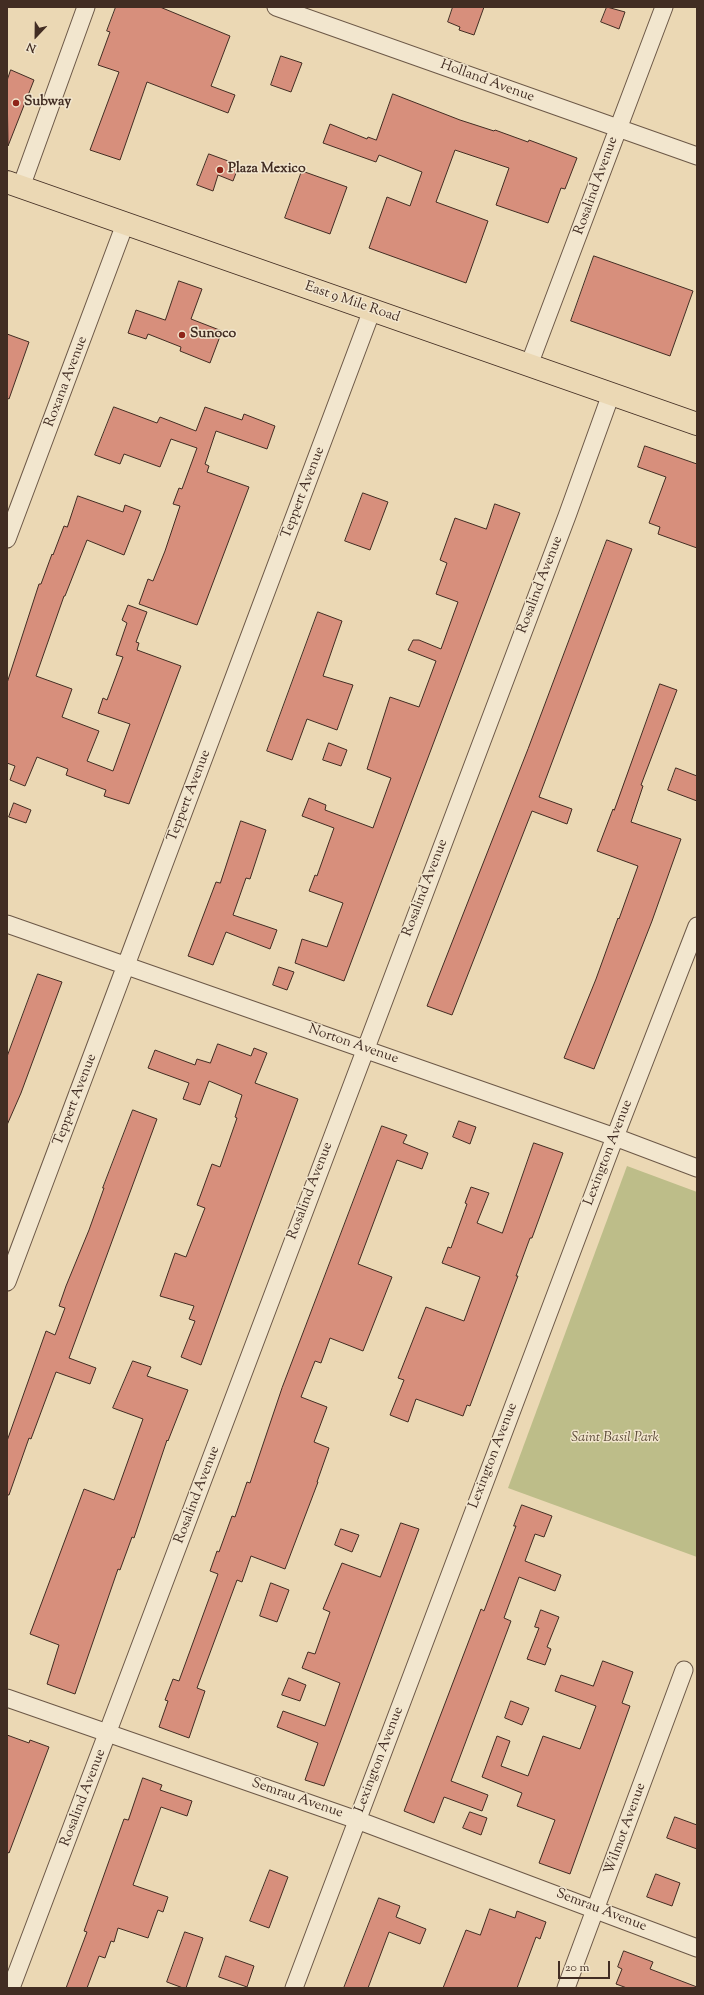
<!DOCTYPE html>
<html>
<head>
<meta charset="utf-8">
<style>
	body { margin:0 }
	#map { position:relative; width:704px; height:1995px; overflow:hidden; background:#ebd8b4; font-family:"Sorts Mill Goudy",serif }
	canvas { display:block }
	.frame { position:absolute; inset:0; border:8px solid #422d23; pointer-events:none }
	.north { position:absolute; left:16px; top:16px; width:40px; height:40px; -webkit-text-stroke:3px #f2e6ce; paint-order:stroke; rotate:202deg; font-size:11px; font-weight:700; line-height:16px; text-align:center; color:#422d23 }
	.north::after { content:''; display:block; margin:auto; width:14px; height:18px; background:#422d23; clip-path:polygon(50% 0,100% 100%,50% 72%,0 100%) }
	.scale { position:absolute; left:558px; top:1961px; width:52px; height:18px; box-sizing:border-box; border:2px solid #422d23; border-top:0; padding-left:5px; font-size:12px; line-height:14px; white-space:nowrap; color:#422d23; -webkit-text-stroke:3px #f2e6ce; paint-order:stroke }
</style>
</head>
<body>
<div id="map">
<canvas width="704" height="1995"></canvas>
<div class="frame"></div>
<div class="north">N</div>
<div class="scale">20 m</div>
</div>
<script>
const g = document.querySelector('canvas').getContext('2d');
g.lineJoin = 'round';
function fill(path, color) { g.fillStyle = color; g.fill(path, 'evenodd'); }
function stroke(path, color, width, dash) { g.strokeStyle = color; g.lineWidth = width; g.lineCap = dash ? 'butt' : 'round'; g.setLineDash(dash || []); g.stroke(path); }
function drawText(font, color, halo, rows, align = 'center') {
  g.font = font + ' "Sorts Mill Goudy",serif'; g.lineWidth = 3; g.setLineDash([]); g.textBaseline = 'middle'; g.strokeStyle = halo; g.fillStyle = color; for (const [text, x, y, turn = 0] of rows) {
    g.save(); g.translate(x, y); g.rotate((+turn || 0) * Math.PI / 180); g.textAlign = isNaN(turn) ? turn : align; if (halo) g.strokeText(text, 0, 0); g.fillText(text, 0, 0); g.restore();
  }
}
fill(new Path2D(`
	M 627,1166 L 697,1192 L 697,1557 L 508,1488 Z`), '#bdbd89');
const building = new Path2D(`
	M 116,7 L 160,7 L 230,36 L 211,86 L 235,95 L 228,113 L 147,82 L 120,160 L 90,150 L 119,72 L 98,65 L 110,32 L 107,31 Z
	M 453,7 L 484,7 L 474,35 L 459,30 L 460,27 L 448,22 Z
	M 607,7 L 625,12 L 619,29 L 601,22 Z
	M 281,56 L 302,63 L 291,92 L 271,85 Z
	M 11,70 L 34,80 L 8,146 L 7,81 Z
	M 393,94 L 460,120 L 494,131 L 495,130 L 528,142 L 529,140 L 577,158 L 565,189 L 561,188 L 548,223 L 496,205 L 509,168 L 455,150 L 436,202 L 488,221 L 466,283 L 369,248 L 387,197 L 410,206 L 422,172 L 379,155 L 376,162 L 323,143 L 330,124 L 367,139 L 368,137 L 376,140 Z
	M 209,154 L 239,165 L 233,181 L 218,175 L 213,191 L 197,185 Z
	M 302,171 L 347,187 L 330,234 L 285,218 Z
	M 594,256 L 693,291 L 670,356 L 571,321 Z
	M 179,281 L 202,289 L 191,319 L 222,331 L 210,363 L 180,351 L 181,347 L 148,334 L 146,339 L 128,333 L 136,310 L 165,320 Z
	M 7,334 L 29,342 L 9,399 L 7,398 Z
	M 114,407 L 157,423 L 160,417 L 196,431 L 205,407 L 242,420 L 244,414 L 275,426 L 267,449 L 216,431 L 205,464 L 209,466 L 207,472 L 249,487 L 197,625 L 139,604 L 148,579 L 153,581 L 165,551 L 180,506 L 173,504 L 179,488 L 182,489 L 197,448 L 171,439 L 160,467 L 124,454 L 120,464 L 95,455 Z
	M 645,446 L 697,464 L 697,548 L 658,534 L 660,527 L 649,523 L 666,477 L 638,467 Z
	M 363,493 L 388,502 L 370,550 L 345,541 Z
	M 78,496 L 123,512 L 125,505 L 141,511 L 124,555 L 87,540 L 65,596 L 64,596 L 36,676 L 72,689 L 62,717 L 99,731 L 87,761 L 113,771 L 130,724 L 98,713 L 103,698 L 107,700 L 123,657 L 116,655 L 127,623 L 122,620 L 128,605 L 147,612 L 136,642 L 139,643 L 137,650 L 181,666 L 129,804 L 104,796 L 106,790 L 66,775 L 68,769 L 37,757 L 25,786 L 10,780 L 15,766 L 7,763 L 7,683 L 39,584 L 41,584 L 52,554 L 53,555 L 64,526 L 67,527 Z
	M 495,504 L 520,513 L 344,981 L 295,963 L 302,939 L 327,947 L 343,903 L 309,891 L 315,875 L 317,876 L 334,828 L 302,816 L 309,798 L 326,805 L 325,810 L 373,828 L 391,778 L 367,769 L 390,697 L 419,707 L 436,661 L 408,650 L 413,640 L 419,640 L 441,649 L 458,602 L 436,594 L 447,563 L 440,560 L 455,518 L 486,529 Z
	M 607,540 L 632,549 L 539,797 L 572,809 L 567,824 L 532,811 L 452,1015 L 427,1006 L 528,749 Z
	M 318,612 L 342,621 L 323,676 L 353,685 L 337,730 L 307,719 L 292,760 L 267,751 Z
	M 660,684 L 677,690 L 641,785 L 643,786 L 631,822 L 681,839 L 652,921 L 594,1069 L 564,1058 L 596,979 L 618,918 L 619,919 L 638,866 L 597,851 L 613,809 L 614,810 Z
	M 329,743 L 347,750 L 341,766 L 323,760 Z
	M 676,768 L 697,776 L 697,801 L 668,790 Z
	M 14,803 L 31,810 L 26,823 L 9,817 Z
	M 241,821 L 266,830 L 250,879 L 246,878 L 233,915 L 277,930 L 270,949 L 226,932 L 213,965 L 188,956 L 216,882 L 220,883 Z
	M 279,967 L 294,972 L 287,990 L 273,985 Z
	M 38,974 L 62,982 L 21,1093 L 7,1125 L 7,1057 Z
	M 218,1044 L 251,1056 L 254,1048 L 267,1053 L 255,1083 L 298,1099 L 201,1365 L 181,1357 L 195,1321 L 189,1319 L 194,1306 L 160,1296 L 175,1253 L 186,1257 L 205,1208 L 197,1205 L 212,1164 L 220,1167 L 237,1118 L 235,1117 L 242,1095 L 209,1081 L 200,1105 L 183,1099 L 189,1083 L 148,1068 L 155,1050 L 195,1065 L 197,1059 L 210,1063 Z
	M 133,1110 L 157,1119 L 69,1358 L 96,1368 L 90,1384 L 56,1372 L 31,1439 L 29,1438 L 9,1495 L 7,1495 L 7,1441 L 46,1331 L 55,1335 L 65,1308 L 59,1306 L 66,1286 L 89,1230 L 104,1188 L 103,1188 Z
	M 459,1121 L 476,1127 L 470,1144 L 453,1137 Z
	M 382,1126 L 407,1135 L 403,1143 L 428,1153 L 422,1169 L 397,1160 L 358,1264 L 392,1277 L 363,1351 L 330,1338 L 321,1363 L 315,1361 L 301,1397 L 327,1407 L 314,1442 L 329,1448 L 317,1482 L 318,1482 L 285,1569 L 251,1556 L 242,1582 L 237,1580 L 197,1688 L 205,1691 L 189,1738 L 159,1727 L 168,1701 L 165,1700 L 173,1679 L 179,1681 L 218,1574 L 210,1571 L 217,1551 L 219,1552 L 232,1516 L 235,1517 L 247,1482 L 250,1483 L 282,1388 Z
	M 534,1143 L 563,1153 L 532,1238 L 530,1238 L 516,1276 L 518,1276 L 470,1406 L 467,1405 L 463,1416 L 416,1399 L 408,1422 L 390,1415 L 404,1380 L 398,1378 L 426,1307 L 464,1321 L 480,1277 L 442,1263 L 448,1247 L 451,1248 L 467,1204 L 465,1203 L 471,1187 L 489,1193 L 477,1223 L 502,1233 Z
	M 133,1361 L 151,1367 L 147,1376 L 188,1390 L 168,1441 L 167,1440 L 134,1538 L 132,1537 L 120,1570 L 118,1569 L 75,1694 L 47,1684 L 59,1645 L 30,1634 L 84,1489 L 114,1500 L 143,1419 L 113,1408 Z
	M 522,1505 L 552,1516 L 544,1537 L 535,1534 L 525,1561 L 561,1575 L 555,1591 L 519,1577 L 504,1618 L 511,1621 L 451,1781 L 488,1795 L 482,1811 L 444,1797 L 434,1823 L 404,1811 L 481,1609 L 484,1611 L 516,1526 L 514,1526 Z
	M 401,1523 L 419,1529 L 324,1786 L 305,1780 L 318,1743 L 277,1727 L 283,1711 L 325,1726 L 340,1683 L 302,1668 L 308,1652 L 315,1654 L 330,1612 L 323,1609 L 342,1563 L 380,1577 Z
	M 341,1529 L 359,1535 L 352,1552 L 335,1545 Z
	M 271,1583 L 289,1590 L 277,1622 L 260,1616 Z
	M 541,1610 L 559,1617 L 547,1647 L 551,1649 L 545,1665 L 527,1659 L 539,1628 L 535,1627 Z
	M 603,1661 L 633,1672 L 622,1703 L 630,1706 L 570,1874 L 539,1863 L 555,1820 L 517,1806 L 522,1793 L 482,1777 L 497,1736 L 510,1741 L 501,1766 L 528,1776 L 543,1736 L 580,1749 L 596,1706 L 555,1691 L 561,1675 L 593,1686 Z
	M 289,1678 L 306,1685 L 300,1701 L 282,1695 Z
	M 511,1701 L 529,1708 L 522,1725 L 505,1718 Z
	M 7,1735 L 29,1743 L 30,1740 L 49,1747 L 9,1853 L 7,1852 Z
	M 143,1778 L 162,1785 L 160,1790 L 192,1801 L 187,1816 L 161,1807 L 133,1885 L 168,1897 L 163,1912 L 158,1910 L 148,1938 L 118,1928 L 114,1942 L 111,1941 L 105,1958 L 99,1956 L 87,1988 L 66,1988 L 87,1932 L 84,1931 L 124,1819 L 128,1820 Z
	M 470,1812 L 487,1818 L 481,1835 L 463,1828 Z
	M 675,1817 L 697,1825 L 697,1849 L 667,1838 Z
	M 270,1870 L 288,1877 L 269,1928 L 250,1921 Z
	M 656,1874 L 680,1883 L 672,1906 L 647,1897 Z
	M 379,1898 L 400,1906 L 396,1917 L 426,1929 L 420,1944 L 389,1932 L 368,1988 L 344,1988 Z
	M 490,1909 L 515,1918 L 517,1911 L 546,1922 L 540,1939 L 536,1937 L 517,1988 L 443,1988 L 466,1930 L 480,1935 Z
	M 185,1932 L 203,1938 L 186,1988 L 183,1988 L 167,1982 Z
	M 624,1951 L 653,1962 L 650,1969 L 697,1987 L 697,1988 L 627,1988 L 616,1984 L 622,1969 L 618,1967 Z
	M 226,1956 L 254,1966 L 247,1987 L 219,1977 Z`);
fill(building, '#d78f7c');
stroke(building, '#422d23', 1);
const minor = new Path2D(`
	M 276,7 L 697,156
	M 21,187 L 86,7
	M 529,365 L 664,7
	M 7,539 L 125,224
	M 7,924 L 615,1137 L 697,1168
	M 7,1282 L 372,310
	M 7,1698 L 357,1820 L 697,1948
	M 11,1988 L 567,516 L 611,394
	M 294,1988 L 615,1137 L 697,926
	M 566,1988 L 684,1670`);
const major = new Path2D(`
	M 7,182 L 697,424`);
stroke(minor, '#6c5847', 19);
stroke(major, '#422d23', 24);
stroke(minor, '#f2e6ce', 17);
stroke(major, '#ebd8b4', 22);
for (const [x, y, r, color] of [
	[16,103,4,"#8f2418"],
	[220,170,4,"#8f2418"],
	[182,335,4,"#8f2418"]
]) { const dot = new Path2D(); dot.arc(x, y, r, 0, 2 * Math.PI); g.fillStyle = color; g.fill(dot); stroke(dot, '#f2e6ce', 1.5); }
drawText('14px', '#422d23', '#f2e6ce', [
	["Holland Avenue",487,82,20],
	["Rosalind Avenue",597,186,-70],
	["East 9 Mile Road",352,303,19],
	["Roxana Avenue",67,382,-69],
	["Teppert Avenue",304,493,-69],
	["Rosalind Avenue",541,585,-69],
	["Teppert Avenue",190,796,-69],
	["Rosalind Avenue",426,888,-69],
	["Norton Avenue",353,1045,19],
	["Teppert Avenue",76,1100,-69],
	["Lexington Avenue",609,1153,-69],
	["Rosalind Avenue",311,1191,-69],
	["Lexington Avenue",494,1456,-69],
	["Rosalind Avenue",198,1495,-69],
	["Lexington Avenue",380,1760,-69],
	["Rosalind Avenue",84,1798,-69],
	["Semrau Avenue",297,1799,19],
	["Wilmot Avenue",626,1829,-70],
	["Semrau Avenue",601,1911,21]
]);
drawText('bold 14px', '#422d23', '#f2e6ce', [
	["Subway",24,103],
	["Plaza Mexico",228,170],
	["Sunoco",190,335]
], 'left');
drawText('italic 14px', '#5b4a37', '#f2e6ce', [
	["Saint Basil Park",615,1439]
]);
</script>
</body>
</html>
